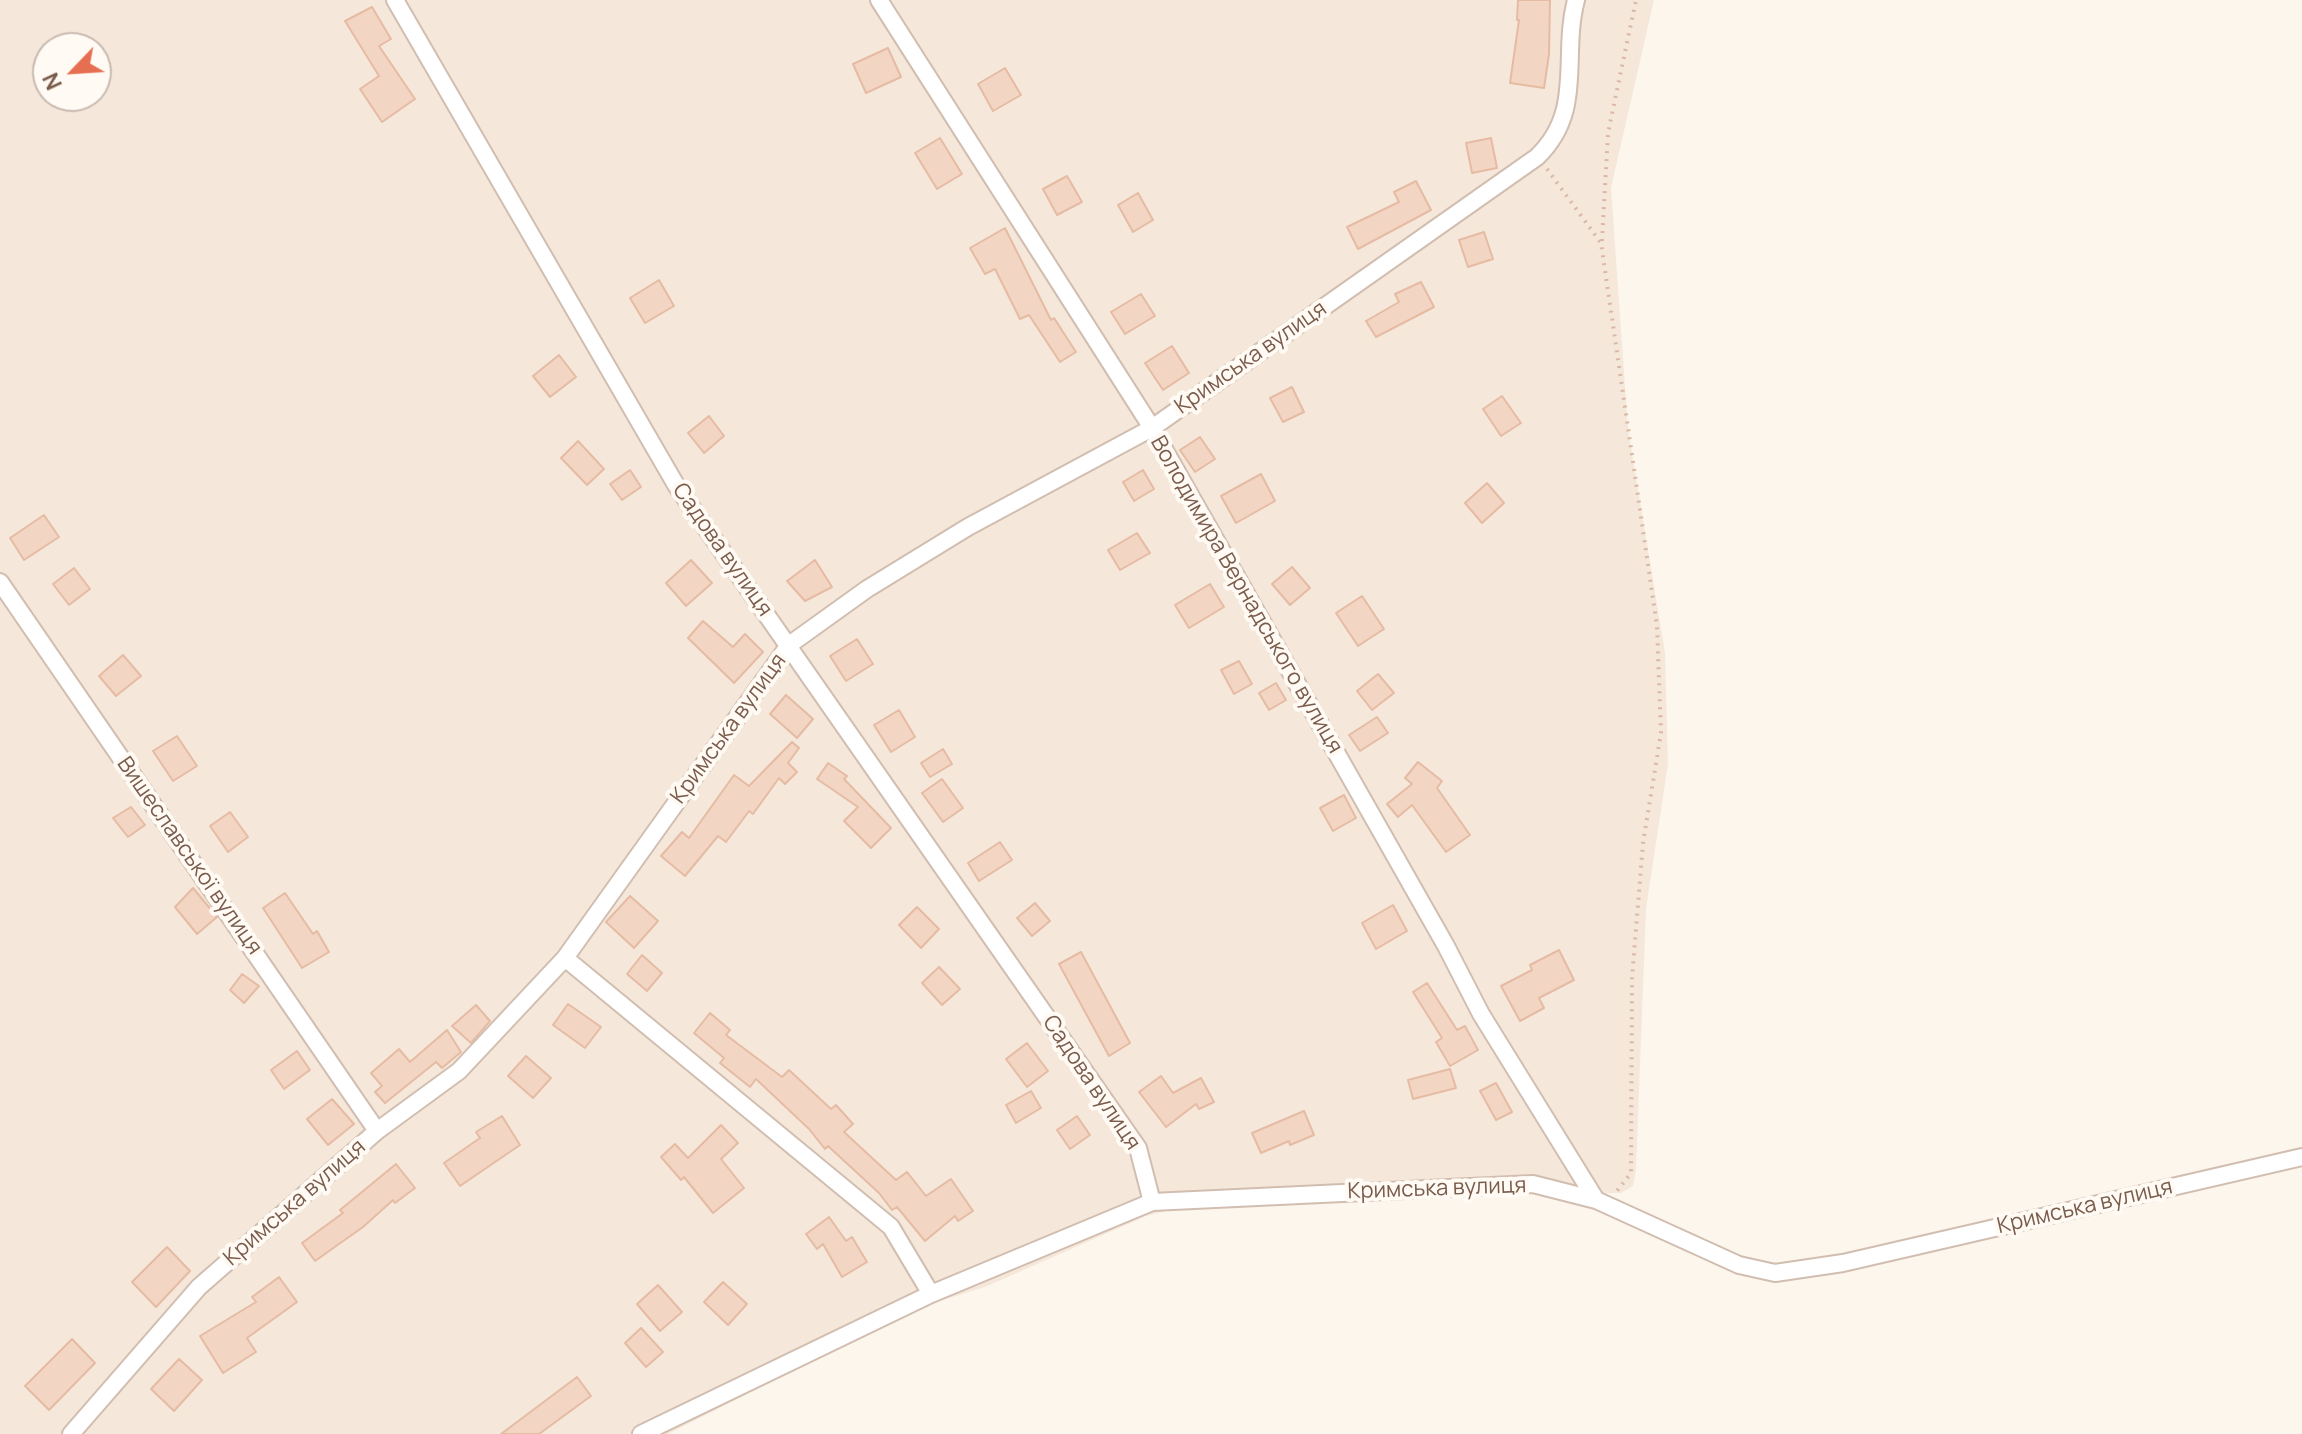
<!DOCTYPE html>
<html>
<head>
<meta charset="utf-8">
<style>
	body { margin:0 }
	#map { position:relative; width:2302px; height:1434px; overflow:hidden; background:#fdf6ec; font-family:Manrope,sans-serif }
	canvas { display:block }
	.north { position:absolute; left:32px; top:32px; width:80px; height:80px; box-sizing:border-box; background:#fffaf3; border:2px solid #cabbb1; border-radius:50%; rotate:245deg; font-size:22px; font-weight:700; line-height:32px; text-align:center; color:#7a5c4d }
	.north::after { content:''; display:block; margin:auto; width:28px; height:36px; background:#e76f51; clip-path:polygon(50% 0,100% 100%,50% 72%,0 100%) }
</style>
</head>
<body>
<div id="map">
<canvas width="2302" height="1434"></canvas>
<div class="north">N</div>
</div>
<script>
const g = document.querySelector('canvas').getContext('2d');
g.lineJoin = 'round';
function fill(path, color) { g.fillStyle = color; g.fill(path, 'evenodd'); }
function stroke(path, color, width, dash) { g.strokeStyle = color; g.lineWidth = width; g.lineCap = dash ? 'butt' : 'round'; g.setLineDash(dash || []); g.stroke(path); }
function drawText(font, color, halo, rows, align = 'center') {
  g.font = font + ' Manrope,sans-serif'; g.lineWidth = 8; g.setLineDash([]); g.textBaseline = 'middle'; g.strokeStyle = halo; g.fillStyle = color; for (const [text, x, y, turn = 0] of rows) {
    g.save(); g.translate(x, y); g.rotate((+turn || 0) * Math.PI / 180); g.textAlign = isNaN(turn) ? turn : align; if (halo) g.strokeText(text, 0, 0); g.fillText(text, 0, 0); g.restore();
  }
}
fill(new Path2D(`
	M 0,0 L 1654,0 L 1611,188 L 1628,429 L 1665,653 L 1668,764 L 1646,909 L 1636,1169 L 1633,1186 L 1621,1193 L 1409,1194 L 1202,1202 L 1146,1216 L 985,1287 L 917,1308 L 668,1434 L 0,1434 ZM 48,48 L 96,48 L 96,96 L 48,96 Z`), '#f5e8da');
const building = new Path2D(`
	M 1518,0 L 1550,0 L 1549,54 L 1544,88 L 1510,83 L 1519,20 L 1517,20 Z
	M 372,7 L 391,39 L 379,46 L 415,99 L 382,122 L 360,89 L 379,76 L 345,21 Z
	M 888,48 L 901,77 L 866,93 L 853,64 Z
	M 1005,68 L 1021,95 L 993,111 L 978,84 Z
	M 940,138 L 962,174 L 937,189 L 915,153 Z
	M 1491,138 L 1497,168 L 1472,173 L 1466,143 Z
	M 1067,176 L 1082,202 L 1057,215 L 1043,189 Z
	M 1416,181 L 1431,210 L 1358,249 L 1347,227 L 1399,202 L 1394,192 Z
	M 1138,193 L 1153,220 L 1133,232 L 1118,205 Z
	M 1005,228 L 1051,320 L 1054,318 L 1076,352 L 1060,362 L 1029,315 L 1020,319 L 995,269 L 985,274 L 970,248 Z
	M 1484,232 L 1493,259 L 1468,267 L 1459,240 Z
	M 659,280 L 674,306 L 645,323 L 630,298 Z
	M 1421,282 L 1434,307 L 1376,337 L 1366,321 L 1399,302 L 1395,294 Z
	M 1141,294 L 1155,316 L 1125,334 L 1111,312 Z
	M 1172,346 L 1189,373 L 1163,390 L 1145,363 Z
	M 559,355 L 576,377 L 550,397 L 533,376 Z
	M 1292,387 L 1304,412 L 1283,422 L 1270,398 Z
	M 1502,396 L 1521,423 L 1501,436 L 1483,409 Z
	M 709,416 L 724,436 L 704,453 L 688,433 Z
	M 1200,437 L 1215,459 L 1195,472 L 1180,450 Z
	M 578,441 L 604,469 L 587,485 L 561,458 Z
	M 630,470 L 641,487 L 622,500 L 610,484 Z
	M 1143,470 L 1154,489 L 1134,501 L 1123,482 Z
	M 1261,474 L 1275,501 L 1236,523 L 1221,496 Z
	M 1487,483 L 1504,503 L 1482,523 L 1465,503 Z
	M 44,515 L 59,537 L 24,560 L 10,538 Z
	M 1137,533 L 1150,553 L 1120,570 L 1108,550 Z
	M 691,560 L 712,583 L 686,606 L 666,583 Z
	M 815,560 L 832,587 L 805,601 L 787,581 Z
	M 1292,567 L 1310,588 L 1290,605 L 1272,584 Z
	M 74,568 L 90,589 L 69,605 L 53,584 Z
	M 1210,584 L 1224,607 L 1189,628 L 1175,605 Z
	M 1362,596 L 1384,629 L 1358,646 L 1336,613 Z
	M 703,621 L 733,647 L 745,634 L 763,652 L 734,683 L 688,638 Z
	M 857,639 L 873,664 L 846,681 L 830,656 Z
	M 123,655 L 141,676 L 116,696 L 99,676 Z
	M 1239,661 L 1252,684 L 1234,694 L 1221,670 Z
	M 1378,674 L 1394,693 L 1372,710 L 1357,691 Z
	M 1276,683 L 1286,700 L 1269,710 L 1259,693 Z
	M 786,695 L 813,719 L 797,738 L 770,714 Z
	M 899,710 L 915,737 L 891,752 L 874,725 Z
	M 1377,717 L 1388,733 L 1360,751 L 1349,735 Z
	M 177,736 L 197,766 L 173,781 L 153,751 Z
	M 792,742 L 799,748 L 788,763 L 797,772 L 785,784 L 779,778 L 753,814 L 749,811 L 726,842 L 718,836 L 685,876 L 661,856 L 682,832 L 689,838 L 734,775 L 749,786 Z
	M 943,749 L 952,764 L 930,777 L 921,763 Z
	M 1418,762 L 1442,781 L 1437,788 L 1470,835 L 1446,852 L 1412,805 L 1398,817 L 1387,804 L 1412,784 L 1405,778 Z
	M 828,763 L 847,776 L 844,779 L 891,828 L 871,848 L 844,821 L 858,807 L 817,779 Z
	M 942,779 L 963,808 L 943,822 L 922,793 Z
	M 1344,795 L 1356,818 L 1333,831 L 1320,808 Z
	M 131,807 L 145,825 L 128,837 L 113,818 Z
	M 230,812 L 248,837 L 228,852 L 210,826 Z
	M 1000,842 L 1012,860 L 979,881 L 968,863 Z
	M 193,888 L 217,917 L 197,934 L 175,907 Z
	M 285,893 L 313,934 L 317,931 L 329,952 L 302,968 L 263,908 Z
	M 630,896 L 658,921 L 634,948 L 606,922 Z
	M 1035,903 L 1050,921 L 1032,936 L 1017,918 Z
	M 1393,905 L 1407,931 L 1376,949 L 1362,923 Z
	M 917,907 L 939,929 L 921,948 L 899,925 Z
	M 1559,950 L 1574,980 L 1539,998 L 1544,1008 L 1520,1021 L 1501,986 L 1532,970 L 1530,965 Z
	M 1081,952 L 1130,1043 L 1109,1056 L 1059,964 Z
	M 642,955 L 662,973 L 647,991 L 627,974 Z
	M 939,967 L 960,989 L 942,1005 L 922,983 Z
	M 242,974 L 259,986 L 244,1003 L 230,990 Z
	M 1427,983 L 1457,1030 L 1465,1026 L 1478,1050 L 1450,1066 L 1436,1042 L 1442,1038 L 1413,992 Z
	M 568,1004 L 601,1027 L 585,1048 L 553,1025 Z
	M 476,1005 L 490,1021 L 471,1043 L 452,1026 Z
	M 710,1013 L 730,1030 L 726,1035 L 782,1077 L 789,1070 L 831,1109 L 836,1105 L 853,1124 L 844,1132 L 896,1180 L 907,1172 L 926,1196 L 951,1179 L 973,1211 L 958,1221 L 955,1216 L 925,1241 L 897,1207 L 892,1210 L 879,1193 L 828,1146 L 825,1149 L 809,1129 L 756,1079 L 750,1087 L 720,1063 L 724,1058 L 694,1033 Z
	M 447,1030 L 461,1052 L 442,1068 L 436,1062 L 385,1103 L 375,1092 L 382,1086 L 371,1073 L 399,1049 L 410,1062 Z
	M 1027,1043 L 1048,1071 L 1027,1087 L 1006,1059 Z
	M 297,1051 L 310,1070 L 284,1089 L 271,1070 Z
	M 526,1056 L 551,1078 L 533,1098 L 508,1076 Z
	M 1450,1069 L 1456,1088 L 1413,1099 L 1408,1080 Z
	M 1161,1076 L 1173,1093 L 1201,1078 L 1214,1102 L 1199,1109 L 1196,1104 L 1166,1127 L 1139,1092 Z
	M 1496,1083 L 1512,1112 L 1496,1120 L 1480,1091 Z
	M 1031,1091 L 1041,1108 L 1016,1123 L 1006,1105 Z
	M 332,1099 L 354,1124 L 328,1145 L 307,1119 Z
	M 1304,1111 L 1314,1135 L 1290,1145 L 1289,1141 L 1261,1153 L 1252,1133 Z
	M 502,1116 L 520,1145 L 460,1186 L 444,1163 L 480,1138 L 476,1132 Z
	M 1077,1116 L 1090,1135 L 1070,1149 L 1057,1130 Z
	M 721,1125 L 738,1143 L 721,1159 L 744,1188 L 713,1213 L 684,1177 L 681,1180 L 661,1157 L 675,1144 L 688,1158 Z
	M 396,1164 L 415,1188 L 395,1203 L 393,1200 L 363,1227 L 315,1261 L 302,1243 L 343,1213 L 340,1210 Z
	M 829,1217 L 846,1241 L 852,1237 L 867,1262 L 842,1277 L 823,1244 L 817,1249 L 806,1234 Z
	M 167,1247 L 190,1271 L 156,1307 L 132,1282 Z
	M 279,1277 L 297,1302 L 247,1338 L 256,1352 L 223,1373 L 200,1336 L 256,1302 L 252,1297 Z
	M 723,1282 L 747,1304 L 728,1325 L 704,1302 Z
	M 658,1285 L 682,1312 L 660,1331 L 637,1304 Z
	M 641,1328 L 663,1352 L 646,1367 L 625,1343 Z
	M 72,1339 L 95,1363 L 49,1410 L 25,1386 Z
	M 179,1359 L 202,1380 L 174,1411 L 151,1389 Z
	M 577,1377 L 591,1396 L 539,1434 L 501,1434 Z`);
fill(building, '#f3d5c3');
stroke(building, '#e6bba3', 2);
const minor = new Path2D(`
	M 395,0 L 676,485 L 1138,1148 L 1152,1202
	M 879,0 L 1152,428 L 1446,946 L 1481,1014 L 1596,1200
	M 0,582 L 377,1131
	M 565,958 L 891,1227 L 931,1294
	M 71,1434 L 199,1287 L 377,1131 L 459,1071 L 565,958 L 789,645 L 867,589 L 968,527 L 1152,428 L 1537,157 C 1585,111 1561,57 1576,0
	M 641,1434 L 931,1294 L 1152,1202 L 1533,1184 L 1596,1200 L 1739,1265 L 1775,1273 L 1843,1263 L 2302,1157`);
stroke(minor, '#d1beb0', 20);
stroke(new Path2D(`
	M 1547,169 L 1601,243 L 1657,626 L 1661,733 L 1643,843 L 1632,978 L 1631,1173 L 1617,1191
	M 1602,241 L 1608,133 L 1636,0`), '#d9b8a5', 4, [2, 6]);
stroke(minor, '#fff', 16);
drawText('22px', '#7a5c4d', '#fffaf3', [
	["Кримська вулиця",1251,358,-35],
	["Садова вулиця",722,550,55],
	["Володимира Вернадського вулиця",1246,595,60],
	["Кримська вулиця",729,729,-54],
	["Вишеславської вулиця",189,856,55],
	["Садова вулиця",1091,1083,56],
	["Кримська вулиця",1437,1189,-2],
	["Кримська вулиця",295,1203,-41],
	["Кримська вулиця",2085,1207,-13]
]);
</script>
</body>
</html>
